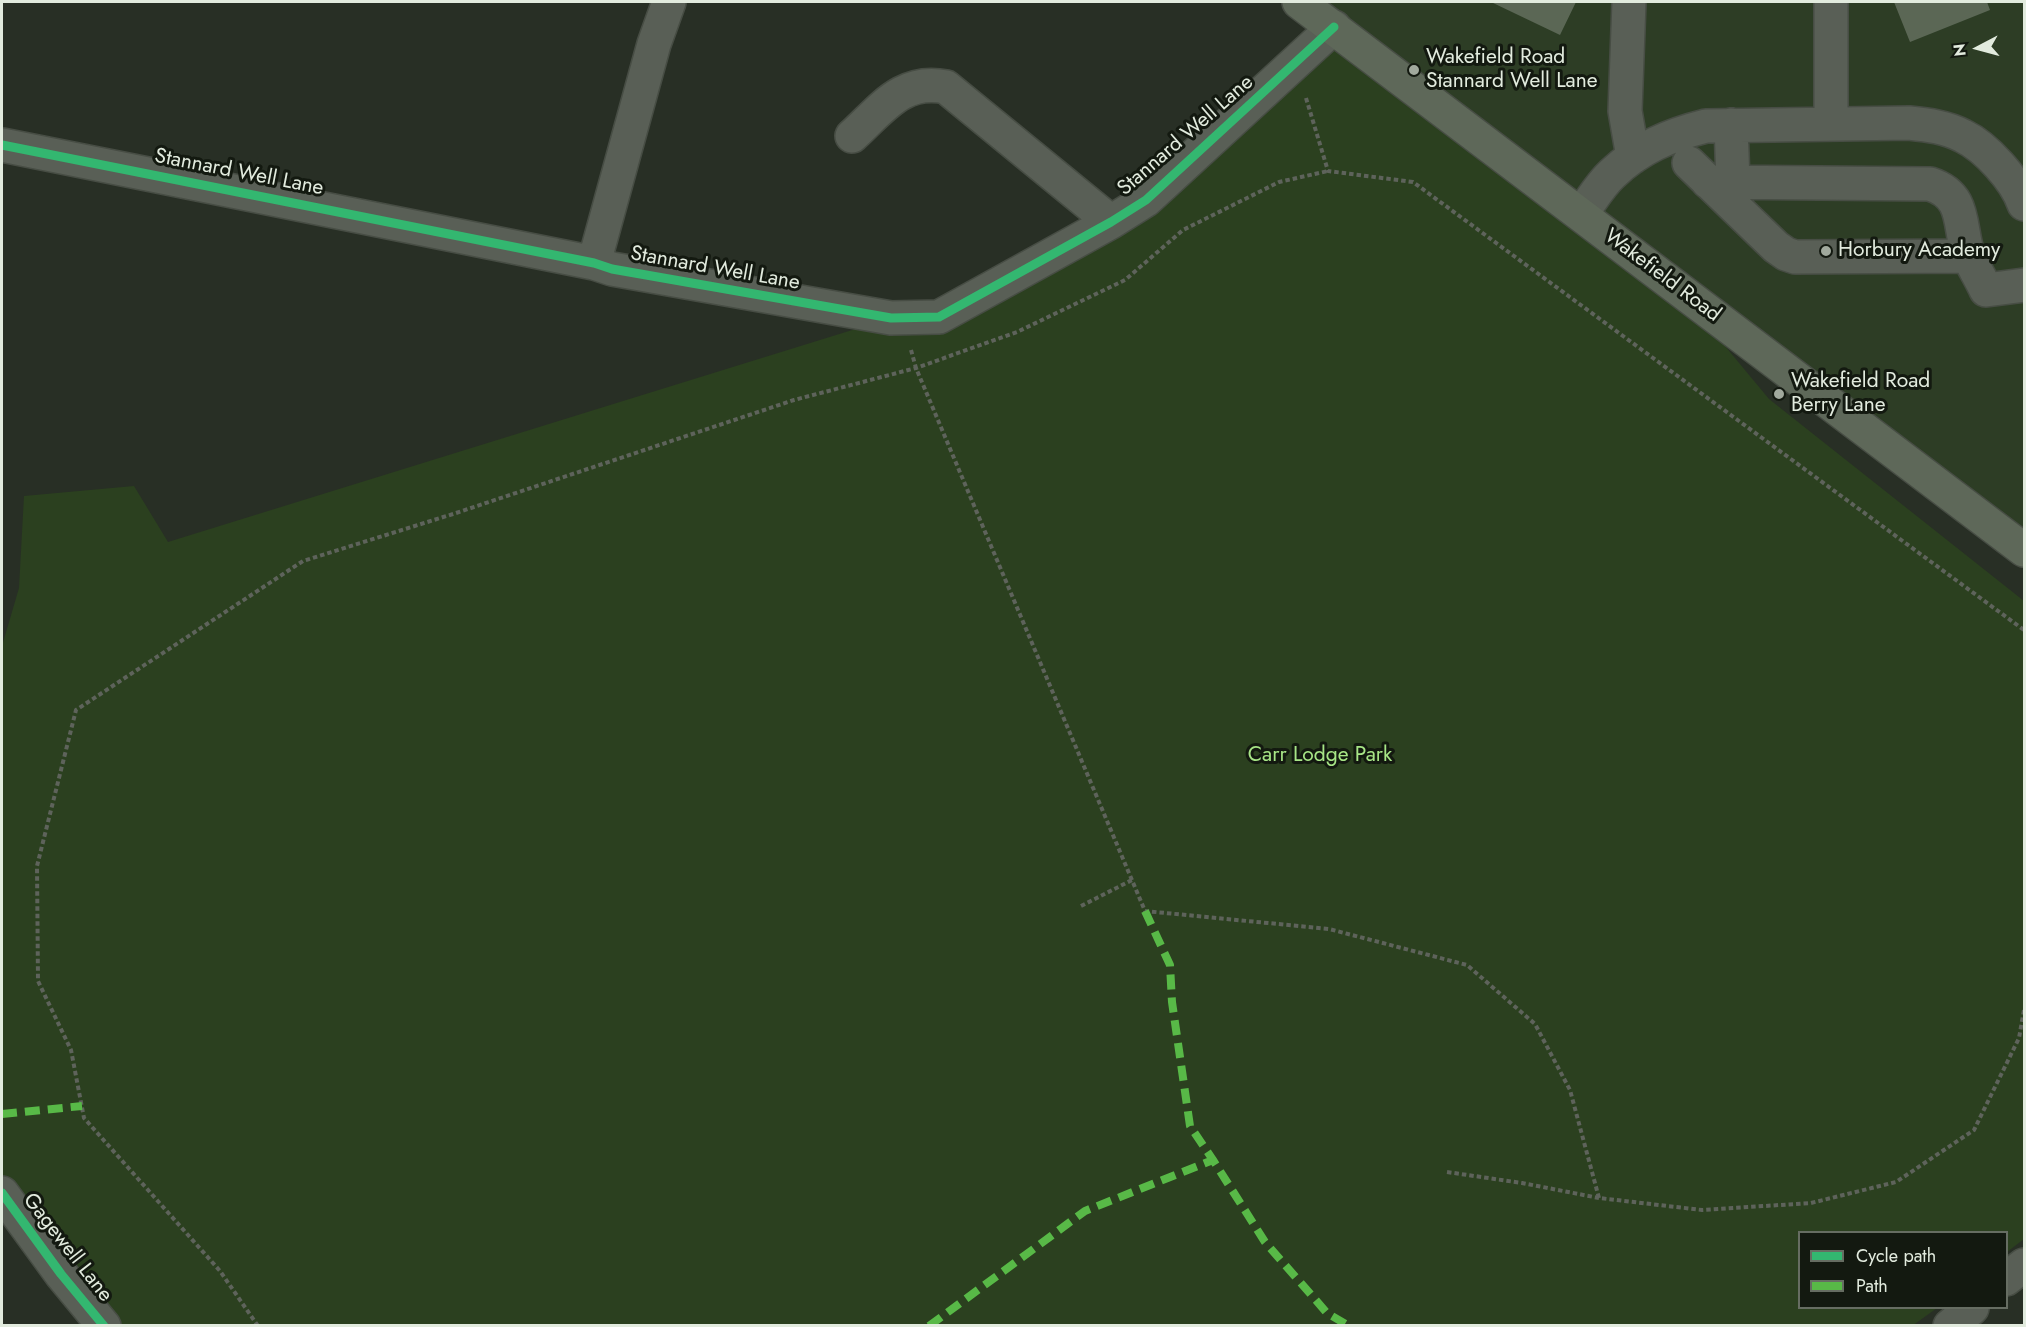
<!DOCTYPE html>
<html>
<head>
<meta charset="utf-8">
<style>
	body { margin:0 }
	#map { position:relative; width:2026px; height:1327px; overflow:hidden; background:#282f25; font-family:Jost,sans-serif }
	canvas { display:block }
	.frame { position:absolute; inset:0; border:3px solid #e2ebde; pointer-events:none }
	.legend { position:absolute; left:1798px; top:1231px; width:210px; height:78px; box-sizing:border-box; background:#131910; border:2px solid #666d62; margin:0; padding:8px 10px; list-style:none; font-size:18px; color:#e2ebde }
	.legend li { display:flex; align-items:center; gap:12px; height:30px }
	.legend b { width:30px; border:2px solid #666d62 }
	.north { position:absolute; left:1948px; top:18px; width:60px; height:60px; -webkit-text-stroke:4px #131910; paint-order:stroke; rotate:264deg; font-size:16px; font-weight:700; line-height:24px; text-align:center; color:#e2ebde }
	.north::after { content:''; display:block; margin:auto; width:21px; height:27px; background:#e2ebde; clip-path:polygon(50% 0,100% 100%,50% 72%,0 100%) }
</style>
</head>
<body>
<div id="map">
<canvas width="2026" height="1327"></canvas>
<div class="frame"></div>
<ul class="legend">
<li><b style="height:8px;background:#33b770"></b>Cycle path</li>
<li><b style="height:8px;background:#58b947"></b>Path</li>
</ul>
<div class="north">N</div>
</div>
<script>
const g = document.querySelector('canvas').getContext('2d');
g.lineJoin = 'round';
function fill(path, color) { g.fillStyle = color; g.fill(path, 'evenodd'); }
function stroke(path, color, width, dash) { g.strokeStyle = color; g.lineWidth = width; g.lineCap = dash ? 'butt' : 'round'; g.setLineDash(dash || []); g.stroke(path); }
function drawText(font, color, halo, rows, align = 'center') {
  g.font = font + ' Jost,sans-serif'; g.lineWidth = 6; g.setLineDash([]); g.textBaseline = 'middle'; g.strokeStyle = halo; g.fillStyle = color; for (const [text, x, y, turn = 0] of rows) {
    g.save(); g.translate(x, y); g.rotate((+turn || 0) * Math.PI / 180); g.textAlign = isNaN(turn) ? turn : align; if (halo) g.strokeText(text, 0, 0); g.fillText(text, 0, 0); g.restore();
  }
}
fill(new Path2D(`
	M 1299,2 L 2024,2 L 2024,550 Z`), '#2d3d25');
fill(new Path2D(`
	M 1334,27 L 1676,287 L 1769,399 L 2024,601 L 2024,1239 L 2007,1252 L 2006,1232 L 1800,1232 L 1800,1308 L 1937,1308 L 1912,1326 L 104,1325 L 2,1193 L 2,646 L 19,588 L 24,496 L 134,486 L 168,542 L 891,318 L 939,317 L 1146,200 Z`), '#2b401f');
fill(new Path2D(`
	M 1491,2 L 1576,2 L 1560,35 Z
	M 1894,2 L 1987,2 L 1990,10 L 1910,42 Z`), '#5b6755');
const minor = new Path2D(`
	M 1629,2 L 1625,111 L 1633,157
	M 1831,2 L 1831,124
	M 1731,125 L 1733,182
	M 852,136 C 882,109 902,78 946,87 L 1111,222
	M 2,145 L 594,263 L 612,269 L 891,318 L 939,317 L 1111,222 L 1146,200 L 1334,27
	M 1689,163 L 1776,247 L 1786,254 L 1795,257 L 1968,256
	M 1708,182 L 1930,184 C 1968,196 1958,228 1969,257 C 1974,268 1981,279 1986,290 L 2024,285
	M 1581,214 C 1591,201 1600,185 1612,174 C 1639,148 1670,135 1706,126 L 1909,123 C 1928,125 1946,127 1963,136 C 1986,147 2016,180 2024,204
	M 594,263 L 654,44 L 669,2
	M 2,1193 L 61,1274 L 104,1326
	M 2006,1279 L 2024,1265
	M 1950,1326 L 1972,1308`);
const major = new Path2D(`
	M 1299,2 L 2024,550`);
stroke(minor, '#474d44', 36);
stroke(major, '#474d44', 36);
stroke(new Path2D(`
	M 1306,98 L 1328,171 L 1413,182 L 2024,630
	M 911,350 L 916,368 L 1145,911 L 1329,929 L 1467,965 L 1535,1024 L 1570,1090 L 1599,1198 L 1702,1210 L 1811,1203 L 1896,1182 L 1974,1130 L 2019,1038 L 2024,1010
	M 1081,906 L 1132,880
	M 1447,1172 L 1522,1183 L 1599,1198
	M 258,1326 L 220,1271 L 84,1118 L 71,1050 L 38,981 L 37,866 L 76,710 L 303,561 L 453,514 L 794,400 L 916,368 L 1017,332 L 1125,280 L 1183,230 L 1279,182 L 1328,171`), '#5e635b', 4, [4.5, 3]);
stroke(minor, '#595f56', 33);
stroke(major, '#5e6859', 33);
stroke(new Path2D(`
	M 1145,911 L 1170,965 L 1172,1002 L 1190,1126 L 1213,1160
	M 2,1114 L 82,1106
	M 929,1326 L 1085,1211 L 1213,1160 L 1265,1242 L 1327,1313 L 1349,1326`), '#58b947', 8, [15, 8]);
stroke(new Path2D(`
	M 2,145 L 594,263 L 612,269 L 891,318 L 939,317 L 1111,222 L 1146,200 L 1334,27
	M 2,1193 L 61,1274 L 104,1326`), '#33b770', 9);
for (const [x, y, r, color] of [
	[1414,70,6,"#a1a99d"],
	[1826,251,6,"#a1a99d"],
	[1779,394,6,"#a1a99d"]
]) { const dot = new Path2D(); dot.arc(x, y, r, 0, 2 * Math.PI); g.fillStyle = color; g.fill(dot); stroke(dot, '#131910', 2); }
drawText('21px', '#e2ebde', '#131910', [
	["Wakefield Road",1426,58],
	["Stannard Well Lane",1426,82],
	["Horbury Academy",1838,251],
	["Wakefield Road",1791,382],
	["Berry Lane",1791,406]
], 'left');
drawText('21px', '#e2ebde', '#131910', [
	["Stannard Well Lane",1186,136,-41],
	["Stannard Well Lane",239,173,11],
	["Stannard Well Lane",715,269,10],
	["Wakefield Road",1662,276,37],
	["Gagewell Lane",67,1248,52]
]);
drawText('21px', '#a7e586', '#131910', [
	["Carr Lodge Park",1320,756]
]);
</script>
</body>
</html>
